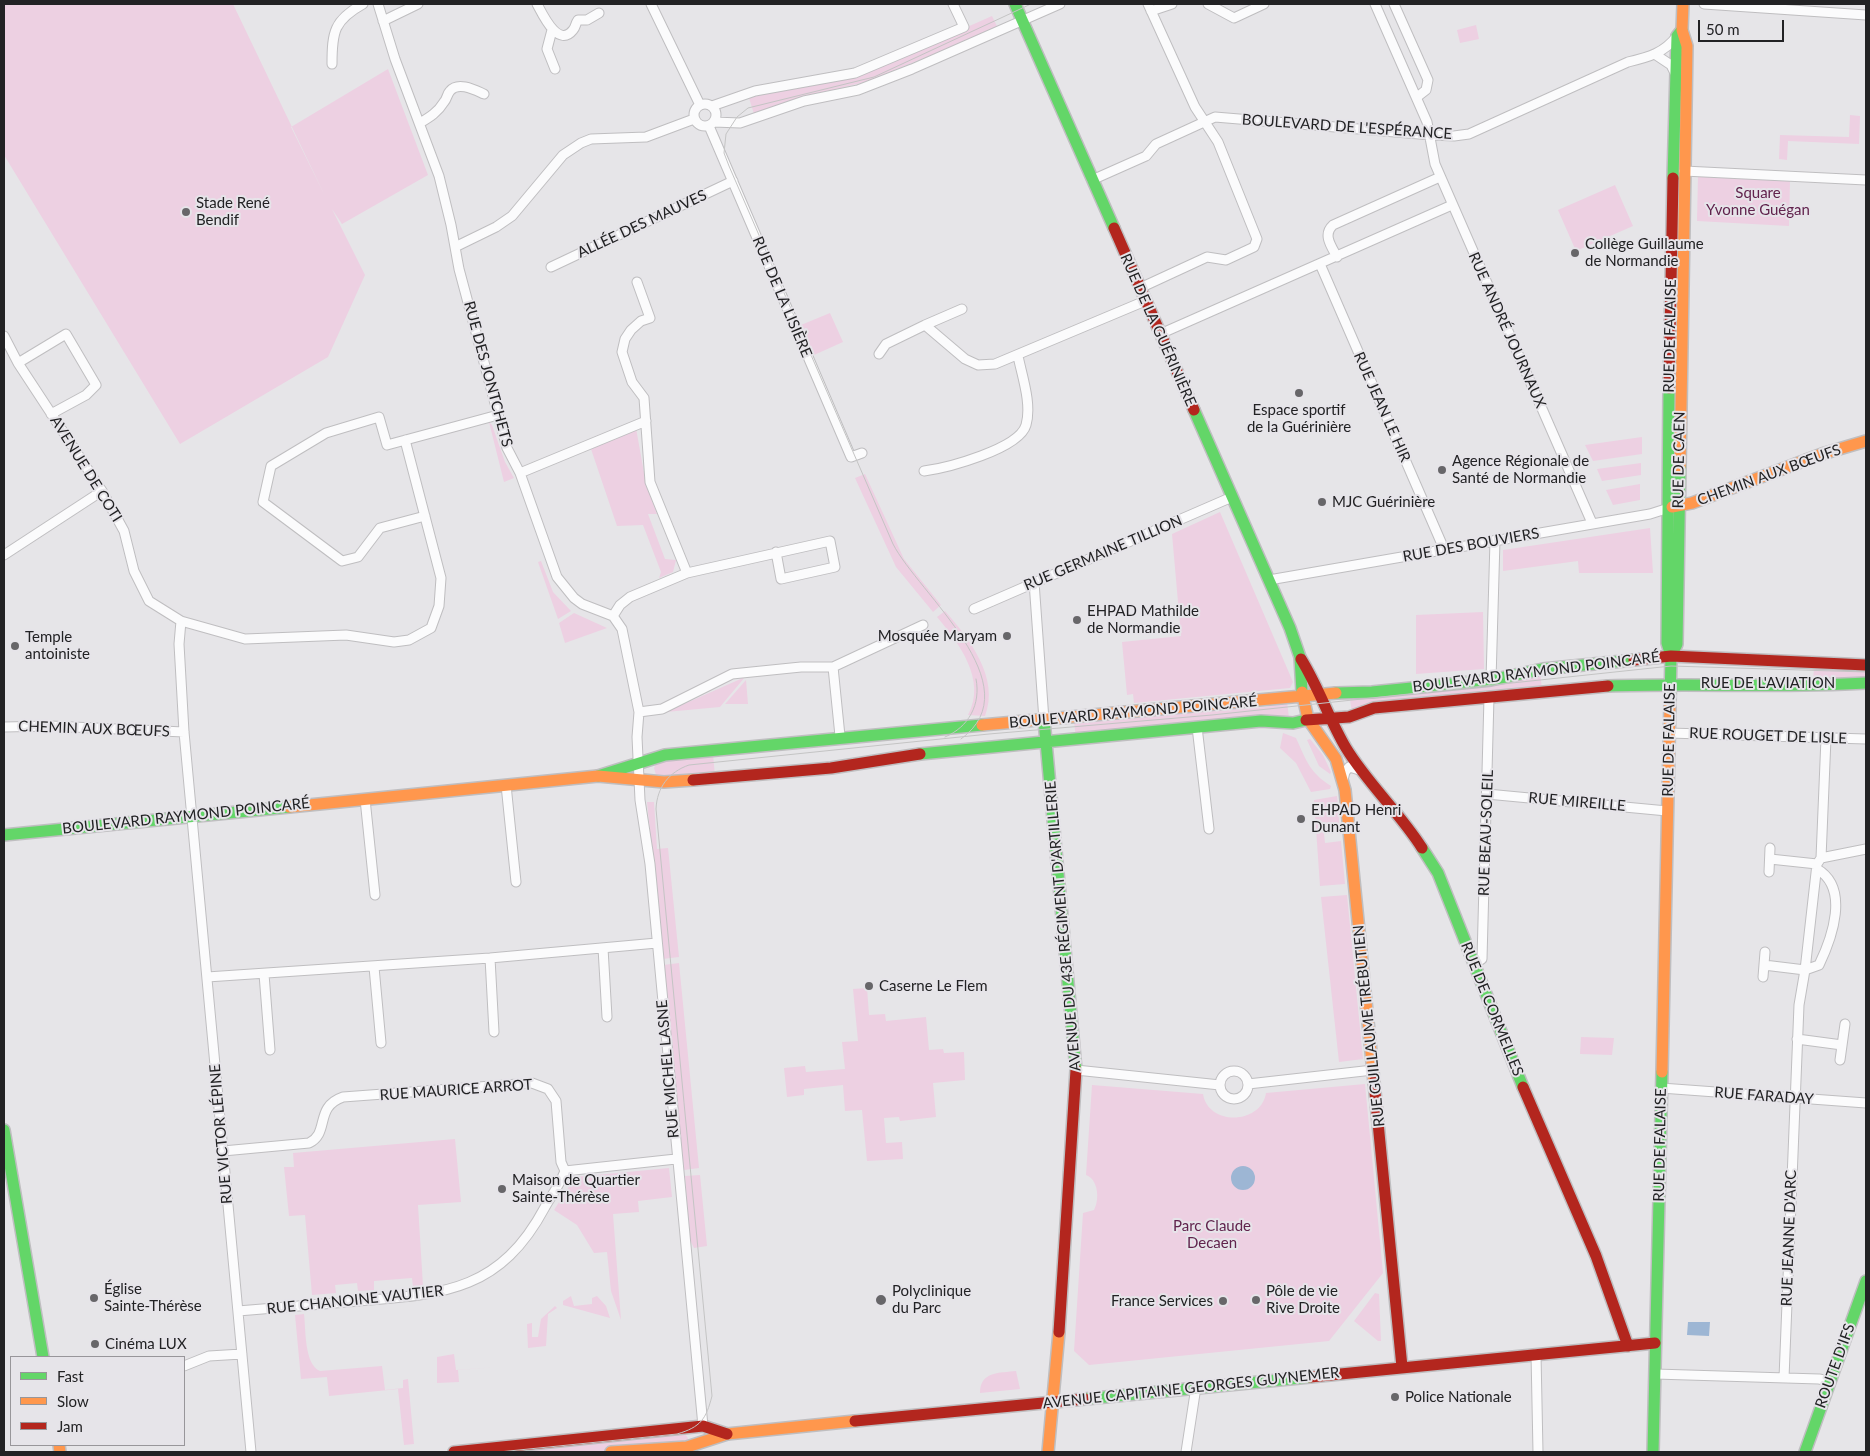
<!DOCTYPE html>
<html>
<head>
<meta charset="utf-8">
<style>
	body { margin:0 }
	#map { position:relative; width:1870px; height:1456px; overflow:hidden; background:#e6e5e8; font-family:Lato,sans-serif }
	canvas { display:block }
	.frame { position:absolute; inset:0; border:5px solid #222224; pointer-events:none }
	.legend { position:absolute; left:10px; top:1356px; width:175px; height:90px; box-sizing:border-box; background:#e6e4e9; border:1px solid #98969a; margin:0; padding:6px 9px; list-style:none; font-size:15px; color:#222224 }
	.legend li { display:flex; align-items:center; gap:10px; height:25px }
	.legend b { width:25px; border:1px solid #98969a }
	.scale { position:absolute; left:1698px; top:20px; width:86px; height:22px; box-sizing:border-box; border:2px solid #222224; border-top:0; padding-left:6px; font-size:15px; line-height:18px; white-space:nowrap; color:#222224; -webkit-text-stroke:4px #e6e4e9; paint-order:stroke }
</style>
</head>
<body>
<div id="map">
<canvas width="1870" height="1456"></canvas>
<div class="frame"></div>
<ul class="legend">
<li><b style="height:6px;background:#63d668"></b>Fast</li>
<li><b style="height:6px;background:#ff974d"></b>Slow</li>
<li><b style="height:6px;background:#b3261e"></b>Jam</li>
</ul>
<div class="scale">50 m</div>
</div>
<script>
const g = document.querySelector('canvas').getContext('2d');
g.lineJoin = 'round';
function fill(path, color) { g.fillStyle = color; g.fill(path, 'evenodd'); }
function stroke(path, color, width, dash) { g.strokeStyle = color; g.lineWidth = width; g.lineCap = dash ? 'butt' : 'round'; g.setLineDash(dash || []); g.stroke(path); }
function drawText(font, color, halo, rows, align = 'center') {
  g.font = font + ' Lato,sans-serif'; g.lineWidth = 4; g.setLineDash([]); g.textBaseline = 'middle'; g.strokeStyle = halo; g.fillStyle = color; for (const [text, x, y, turn = 0] of rows) {
    g.save(); g.translate(x, y); g.rotate((+turn || 0) * Math.PI / 180); g.textAlign = isNaN(turn) ? turn : align; if (halo) g.strokeText(text, 0, 0); g.fillText(text, 0, 0); g.restore();
  }
}
fill(new Path2D(`
	M 4,4 L 233,4 L 326,198 L 291,127 L 388,69 L 428,175 L 342,224 L 332,209 L 365,275 L 328,357 L 180,444 L 4,155 Z
	M 992,16 L 998,28 L 865,82 L 796,99 L 754,114 L 749,98 L 884,64 Z
	M 1476,25 L 1479,39 L 1460,43 L 1457,30 Z
	M 1850,115 L 1860,116 L 1859,144 L 1788,141 L 1787,160 L 1779,159 L 1780,135 L 1849,137 Z
	M 1698,176 L 1790,181 L 1789,226 L 1697,221 Z
	M 1615,185 L 1633,226 L 1576,251 L 1558,210 Z
	M 830,313 L 843,342 L 814,355 L 801,325 Z
	M 489,422 L 492,425 L 505,462 L 514,478 L 504,482 Z
	M 636,428 L 646,484 L 657,514 L 648,514 L 665,559 L 676,560 L 673,572 L 659,578 L 661,572 L 643,525 L 617,526 L 591,449 Z
	M 1642,437 L 1642,454 L 1593,461 L 1585,445 Z
	M 1641,463 L 1641,475 L 1602,481 L 1597,469 Z
	M 865,474 L 904,559 L 941,605 L 933,612 L 896,567 L 855,478 Z
	M 1640,484 L 1640,500 L 1613,505 L 1606,490 Z
	M 1220,512 L 1293,682 L 1290,688 L 1134,703 L 1133,694 L 1127,695 L 1122,642 L 1181,636 L 1172,534 Z
	M 1650,528 L 1653,573 L 1579,573 L 1578,561 L 1503,571 L 1503,550 Z
	M 541,561 L 553,592 L 571,611 L 558,619 L 538,562 Z
	M 945,611 C 969,638 1000,678 985,716 L 968,715 C 987,680 959,643 937,617 Z
	M 1483,612 L 1484,669 L 1416,674 L 1416,615 Z
	M 574,613 L 607,628 L 565,643 L 559,623 Z
	M 1814,667 L 1866,668 L 1866,680 L 1813,683 Z
	M 1540,672 L 1542,689 L 1352,712 L 1349,694 Z
	M 745,677 L 720,707 L 666,712 Z
	M 746,680 L 748,704 L 725,704 Z
	M 1287,701 L 1289,718 L 1076,739 L 1074,721 L 1266,707 Z
	M 1283,733 L 1296,738 C 1306,760 1310,773 1331,786 L 1330,789 L 1311,792 L 1296,763 L 1280,748 Z
	M 1310,739 L 1323,755 L 1331,772 L 1330,774 L 1319,766 L 1307,740 Z
	M 713,754 L 715,776 L 686,778 L 656,775 L 654,768 L 657,761 Z
	M 1337,796 L 1340,832 L 1324,833 L 1325,843 L 1341,841 L 1345,884 L 1320,886 L 1314,800 Z
	M 647,802 L 654,802 L 657,849 L 668,848 L 679,957 L 663,959 Z
	M 1347,895 L 1363,1059 L 1339,1062 L 1321,897 Z
	M 679,963 L 699,1168 L 684,1170 L 663,965 Z
	M 867,988 L 869,1015 L 885,1014 L 886,1021 L 926,1017 L 929,1050 L 943,1049 L 944,1053 L 964,1052 L 965,1080 L 933,1083 L 936,1117 L 900,1121 L 899,1117 L 884,1118 L 886,1143 L 902,1142 L 903,1159 L 867,1161 L 862,1110 L 845,1111 L 843,1085 L 804,1089 L 804,1095 L 787,1097 L 784,1068 L 805,1066 L 806,1072 L 845,1069 L 842,1042 L 858,1041 L 853,989 Z
	M 1581,1037 L 1614,1038 L 1612,1055 L 1580,1054 Z
	M 1365,1084 L 1383,1273 L 1329,1341 L 1089,1365 L 1074,1351 L 1083,1213 L 1094,1210 C 1100,1199 1098,1179 1086,1175 L 1092,1085 L 1203,1094 C 1208,1126 1261,1125 1266,1093 Z
	M 455,1139 L 461,1202 L 418,1205 L 423,1286 L 413,1287 L 412,1278 L 374,1281 L 374,1290 L 358,1291 L 357,1283 L 335,1285 L 336,1293 L 312,1295 L 305,1215 L 289,1216 L 284,1167 L 294,1167 L 293,1153 Z
	M 669,1168 L 672,1197 L 638,1201 L 639,1212 L 613,1214 L 621,1320 L 611,1291 L 607,1252 L 594,1253 L 577,1225 L 554,1210 L 575,1177 Z
	M 700,1175 L 707,1246 L 694,1248 L 690,1240 L 685,1176 Z
	M 1375,1293 L 1379,1294 L 1381,1341 L 1378,1341 L 1354,1321 Z
	M 571,1296 L 574,1306 L 592,1304 L 592,1298 L 597,1296 L 606,1306 L 610,1318 L 563,1305 L 563,1301 Z
	M 555,1306 L 557,1308 L 548,1314 L 546,1346 L 528,1348 L 527,1324 L 532,1323 L 532,1337 L 538,1337 L 541,1319 Z
	M 304,1314 C 306,1330 304,1364 320,1371 L 382,1366 L 385,1390 L 403,1388 L 403,1380 L 408,1379 L 414,1444 L 404,1445 L 398,1389 L 329,1396 L 327,1377 L 301,1379 L 295,1315 Z
	M 454,1354 L 456,1370 L 497,1367 L 458,1370 L 459,1382 L 437,1383 L 437,1357 Z
	M 1016,1371 L 1020,1389 L 980,1393 C 980,1371 1000,1373 1016,1371 Z
	M 684,1432 L 691,1443 L 597,1452 L 488,1452 Z`), '#edd0e2');
fill(new Path2D(`
	M1231 1178a12 12 0 1 1 24 0a12 12 0 1 1-24 0Z
	M 1688,1322 L 1710,1322 L 1709,1336 L 1687,1335 Z`), '#9db6d4');
const street = new Path2D(`
	M 378,4 L 395,59 L 439,176 L 451,225 L 459,269 L 507,448 L 520,473 L 557,577 L 574,598 L 582,604 L 613,616 L 622,629 L 639,712 L 637,737 L 640,800 L 650,864 L 703,1426
	M 537,4 C 542,13 558,49 573,30 C 576,27 575,24 578,20 L 587,20 L 599,13
	M 651,4 L 700,105
	M 1208,4 L 1234,18 L 1264,4
	M 1375,4 L 1427,122 L 1435,164 L 1592,523
	M 1394,4 L 1428,80 L 1426,90 L 1417,97
	M 1704,4 L 1866,15
	M 1151,11 L 1172,4
	M 383,21 L 418,4
	M 552,30 L 547,49 L 555,69
	M 1656,55 L 1671,65 L 1675,73
	M 332,64 C 332,32 334,20 363,4
	M694 115a11 11 0 1 1 22 0a11 11 0 1 1-22 0Z
	M 712,106 L 755,91 L 855,73 L 964,27 L 953,4
	M 714,122 L 740,123 L 804,101 L 858,90 L 912,69 L 1060,4
	M 420,123 C 430,117 438,112 444,102 C 447,99 447,94 450,91 C 458,81 475,90 484,94
	M 709,126 L 851,457 L 862,453
	M 1684,171 L 1866,180
	M 1092,180 L 1146,156 L 1156,144 L 1215,117 L 1431,135 L 1454,136 L 1469,134 L 1628,62 C 1649,57 1664,53 1677,36
	M 455,247 L 496,227 L 512,216 L 563,155 L 581,143 L 591,139 L 646,137 L 694,119
	M 1337,257 C 1332,247 1322,235 1333,225 L 1440,177
	M 1320,264 L 1444,549
	M 551,267 L 733,181
	M 637,282 L 650,318 L 641,321 L 631,330 L 625,339 L 622,352 L 632,382 L 644,398 L 650,482 L 687,573
	M 1140,288 L 1207,257 L 1226,260 L 1254,247 L 1257,239 L 1218,142 L 1195,107 L 1148,4
	M 925,325 L 962,309
	M 1160,334 L 1452,205
	M 4,336 L 18,363 L 102,491 L 124,531 L 134,571 L 149,601 L 181,621 L 245,639 L 346,635 L 394,642 L 409,640 L 431,628 L 439,606 L 441,578 L 405,440
	M 879,354 L 886,344 L 925,325 L 965,359 L 978,365 L 995,364 L 1145,301
	M 18,363 L 66,334 L 96,385 L 86,395 L 51,414
	M 924,471 C 947,468 1019,449 1026,425 C 1032,404 1022,376 1018,356
	M 520,473 L 646,421
	M 425,516 L 380,528 L 358,557 L 342,561 L 263,502 L 271,466 L 326,433 L 379,417 L 387,445 L 498,415
	M 4,555 L 102,491
	M 1269,580 L 1650,514 L 1672,507
	M 1034,582 L 1044,720
	M 974,609 L 1232,497
	M 613,616 L 620,605 L 630,597 L 687,573 L 830,541 L 835,567 L 781,579 L 776,552
	M 181,621 L 179,644 L 184,732 L 251,1452
	M 833,667 L 840,736
	M 1491,680 L 1495,540
	M 639,712 L 662,709 L 732,674 L 801,667 L 833,667 L 923,625
	M 4,727 L 51,726 L 184,732
	M 1197,727 L 1209,829
	M 1669,733 L 1866,739
	M 1343,780 L 1345,772 L 1349,767 L 1363,771
	M 506,785 L 516,882
	M 1487,794 L 1667,811
	M 365,799 L 375,895
	M 1821,858 L 1866,849
	M 1770,859 L 1817,864
	M 1769,872 L 1770,848
	M 603,948 L 607,1017
	M 490,958 L 494,1032
	M 1474,964 L 1482,959 L 1489,697
	M 1764,965 L 1805,970 L 1819,965 C 1832,938 1850,888 1817,869
	M 374,967 L 381,1043
	M 264,974 L 270,1050
	M 207,977 L 490,958 L 657,943
	M 1763,977 L 1765,952
	M 1797,1039 L 1842,1045
	M 1840,1060 L 1845,1024
	M 1076,1070 L 1220,1085
	M1220 1085a14 14 0 1 1 28 0a14 14 0 1 1-28 0Z
	M 1248,1084 L 1373,1070
	M 1661,1088 L 1866,1103
	M 223,1151 L 309,1143 C 330,1133 314,1107 343,1097 L 532,1083 L 548,1089 L 556,1101 L 561,1162 L 565,1171 L 676,1159
	M 238,1311 C 278,1308 319,1304 359,1301 C 445,1294 500,1291 545,1207 C 552,1195 560,1184 565,1171
	M 1536,1354 L 1538,1452
	M 184,1366 L 209,1356 L 242,1354
	M 1655,1374 L 1819,1379 L 1829,1381
	M 1784,1378 L 1799,1005 L 1805,970 L 1817,864 L 1821,858 L 1826,738
	M 1186,1452 L 1196,1387`);
const fast = new Path2D(`
	M 1015,4 L 1114,228
	M 1673,178 L 1677,36 L 1682,30
	M 1669,388 L 1667,643 L 1671,656 L 1670,702
	M 1194,410 L 1290,628 L 1300,657 L 1302,692
	M 1671,656 L 1677,644 L 1680,467
	M 1608,686 C 1694,683 1780,688 1866,683
	M 1336,693 L 1372,692 L 1491,680 L 1543,669 L 1634,660
	M 1044,720 L 1076,1070
	M 920,754 L 1261,721 L 1293,723 L 1306,720
	M 598,776 L 665,755 L 982,725
	M 4,835 L 289,807
	M 1422,848 L 1438,873 L 1523,1087
	M 4,1130 L 43,1357
	M 1085,1399 L 1310,1377
	M 1653,1452 L 1662,1072
	M 1805,1452 L 1866,1281`);
const slow = new Path2D(`
	M 1680,467 L 1687,46 L 1682,30 L 1683,4
	M 1672,507 L 1692,503 L 1822,454 L 1866,441
	M 1302,692 L 1308,719 L 1336,759 L 1345,790 L 1374,1082
	M 982,725 L 1336,693
	M 289,807 L 598,776 L 664,782 L 693,780
	M 1662,1072 L 1670,702
	M 59,1445 L 60,1452
	M 611,1452 L 687,1447 L 727,1434 L 855,1421
	M 1048,1452 L 1059,1332`);
const jam = new Path2D(`
	M 1114,228 L 1194,410
	M 1669,388 L 1673,178
	M 1301,659 C 1319,688 1329,719 1346,748 C 1368,784 1400,813 1422,848
	M 1634,660 L 1671,656 L 1866,665
	M 1306,720 L 1349,717 L 1374,708 L 1608,686
	M 693,780 L 831,768 L 920,754
	M 1374,1082 L 1402,1367
	M 1523,1087 L 1596,1256 L 1628,1346
	M 1059,1332 L 1076,1070
	M 1310,1377 L 1655,1343
	M 855,1421 L 1085,1399
	M 454,1452 L 703,1426 L 727,1434`);
stroke(street, '#bfbec0', 11);
stroke(fast, '#bfbec0', 14);
stroke(slow, '#bfbec0', 14);
stroke(jam, '#bfbec0', 14);
stroke(street, '#fbfbfc', 9);
stroke(fast, '#63d668', 11);
stroke(slow, '#ff974d', 11);
stroke(jam, '#b3261e', 11);
stroke(new Path2D(`
	M 945,737 C 969,727 981,704 976,679
	M 961,739 C 1034,686 918,593 893,544 L 729,166 L 724,153 L 726,134 L 737,117 L 748,108 L 874,77 L 1031,4
	M 499,1452 L 677,1434 C 701,1427 706,1419 712,1396 L 656,809 C 657,787 669,772 689,765 L 989,734 L 1212,715 L 1671,666 L 1866,672`), '#c4c4c4', 1);
for (const [x, y, r, color] of [
	[186,212,5,"#676669"],
	[1575,253,5,"#676669"],
	[1299,393,5,"#676669"],
	[1442,470,5,"#676669"],
	[1322,502,5,"#676669"],
	[1077,620,5,"#676669"],
	[1007,636,5,"#676669"],
	[15,646,5,"#676669"],
	[1301,819,5,"#676669"],
	[869,986,5,"#676669"],
	[502,1189,5,"#676669"],
	[94,1298,5,"#676669"],
	[881,1300,6,"#676669"],
	[1256,1300,5,"#676669"],
	[1223,1301,5,"#676669"],
	[95,1344,5,"#676669"],
	[1395,1397,5,"#676669"]
]) { const dot = new Path2D(); dot.arc(x, y, r, 0, 2 * Math.PI); g.fillStyle = color; g.fill(dot); stroke(dot, '#e6e4e9', 2); }
drawText('15px', '#222224', '#e6e4e9', [
	["BOULEVARD DE L'ESPÉRANCE",1347,127,4],
	["ALLÉE DES MAUVES",642,224,-25],
	["RUE DE LA LISIÈRE",782,297,67],
	["RUE DE LA GUÉRINIÈRE",1158,330,66],
	["RUE ANDRÉ JOURNAUX",1507,330,66],
	["RUE DE FALAISE",1670,336,-89],
	["RUE DES JONTCHETS",488,374,75],
	["RUE JEAN LE HIR",1382,407,66],
	["RUE DE CAEN",1679,460,-89],
	["AVENUE DE COTI",86,469,58],
	["CHEMIN AUX BŒUFS",1769,475,-20],
	["RUE DES BOUVIERS",1471,545,-10],
	["RUE GERMAINE TILLION",1103,553,-23],
	["BOULEVARD RAYMOND POINCARÉ",1536,672,-7],
	["RUE DE L'AVIATION",1768,683],
	["BOULEVARD RAYMOND POINCARÉ",1133,712,-5],
	["CHEMIN AUX BŒUFS",94,729,2],
	["RUE ROUGET DE LISLE",1768,736,2],
	["RUE DE FALAISE",1669,740,-89],
	["RUE MIREILLE",1577,802,5],
	["BOULEVARD RAYMOND POINCARÉ",186,816,-6],
	["RUE BEAU-SOLEIL",1486,833,-88],
	["AVENUE DU 43E RÉGIMENT D'ARTILLERIE",1063,926,-95],
	["RUE DE CORMELLES",1492,1009,68],
	["RUE GUILLAUME TRÉBUTIEN",1369,1026,-96],
	["RUE MICHEL LASNE",668,1069,-95],
	["RUE MAURICE ARROT",456,1090,-4],
	["RUE FARADAY",1764,1096,4],
	["RUE VICTOR LÉPINE",221,1134,-95],
	["RUE DE FALAISE",1660,1145,-89],
	["RUE JEANNE D'ARC",1789,1238,-88],
	["RUE CHANOINE VAUTIER",355,1300,-6],
	["ROUTE D'IFS",1835,1366,-70],
	["AVENUE CAPITAINE GEORGES GUYNEMER",1191,1388,-6]
]);
drawText('15px', '#61234d', '#e6e4e9', [
	["Square",1758,193],
	["Yvonne Guégan",1758,210],
	["Parc Claude",1212,1226],
	["Decaen",1212,1243]
]);
drawText('15px', '#222224', '#e6e4e9', [
	["Stade René",196,203],
	["Bendif",196,220],
	["Collège Guillaume",1585,244],
	["de Normandie",1585,261],
	["Espace sportif",1299,410,"center"],
	["de la Guérinière",1299,427,"center"],
	["Agence Régionale de",1452,461],
	["Santé de Normandie",1452,478],
	["MJC Guérinière",1332,502],
	["EHPAD Mathilde",1087,611],
	["de Normandie",1087,628],
	["Mosquée Maryam",997,636,"right"],
	["Temple",25,637],
	["antoiniste",25,654],
	["EHPAD Henri",1311,810],
	["Dunant",1311,827],
	["Caserne Le Flem",879,986],
	["Maison de Quartier",512,1180],
	["Sainte-Thérèse",512,1197],
	["Église",104,1289],
	["Sainte-Thérèse",104,1306],
	["Polyclinique",892,1291],
	["du Parc",892,1308],
	["Pôle de vie",1266,1291],
	["Rive Droite",1266,1308],
	["France Services",1213,1301,"right"],
	["Cinéma LUX",105,1344],
	["Police Nationale",1405,1397]
], 'left');
</script>
</body>
</html>
